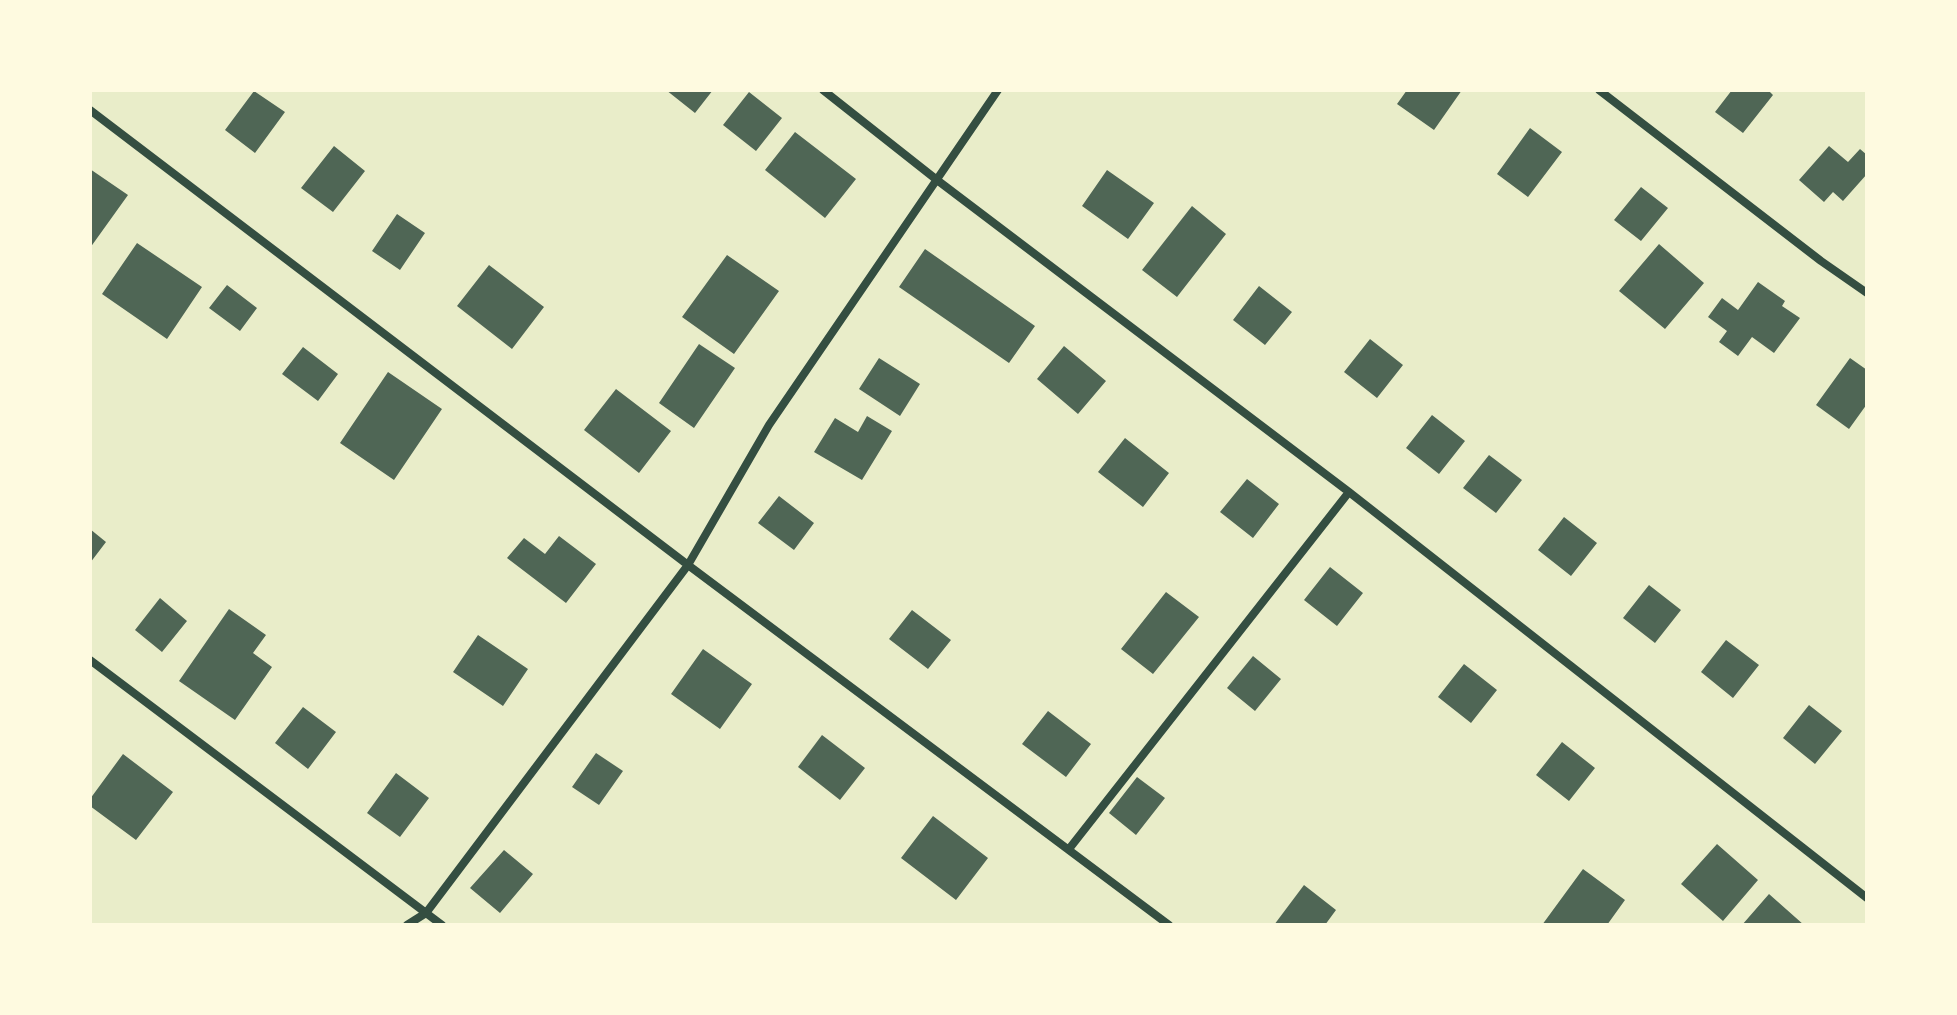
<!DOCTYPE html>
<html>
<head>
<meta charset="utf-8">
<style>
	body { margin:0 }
	#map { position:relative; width:1957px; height:1015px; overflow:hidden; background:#e9edc9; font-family:"Noto Sans",sans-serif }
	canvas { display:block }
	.frame { position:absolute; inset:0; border:92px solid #fefae0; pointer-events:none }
</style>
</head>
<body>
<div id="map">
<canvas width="1957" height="1015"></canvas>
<div class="frame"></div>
</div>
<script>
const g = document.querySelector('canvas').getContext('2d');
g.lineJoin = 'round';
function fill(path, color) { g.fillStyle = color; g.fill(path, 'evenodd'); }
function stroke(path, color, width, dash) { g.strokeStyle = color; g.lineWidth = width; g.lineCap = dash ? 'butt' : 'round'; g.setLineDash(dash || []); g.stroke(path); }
fill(new Path2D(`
	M 666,90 L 713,90 L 695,113 Z
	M 1407,90 L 1462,90 L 1434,130 L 1397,104 Z
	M 1732,90 L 1768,90 L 1773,95 L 1743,133 L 1715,112 Z
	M 254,91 L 285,112 L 255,153 L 225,130 Z
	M 749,92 L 782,118 L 756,151 L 723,125 Z
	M 1530,128 L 1562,152 L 1528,197 L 1497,174 Z
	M 795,132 L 856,179 L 825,218 L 765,170 Z
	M 334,146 L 365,171 L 333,212 L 301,188 Z
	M 1829,146 L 1848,162 L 1860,149 L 1867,155 L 1867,174 L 1843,201 L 1833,192 L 1824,202 L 1799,180 Z
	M 90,169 L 128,195 L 90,248 Z
	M 1107,170 L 1154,203 L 1128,239 L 1082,206 Z
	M 1641,187 L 1668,208 L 1641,241 L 1614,220 Z
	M 1192,206 L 1226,234 L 1177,297 L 1142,270 Z
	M 397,214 L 425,233 L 400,270 L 372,251 Z
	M 137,243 L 202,287 L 167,339 L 102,294 Z
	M 1659,244 L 1704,283 L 1665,329 L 1619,291 Z
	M 925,249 L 1035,326 L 1009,363 L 899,287 Z
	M 727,255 L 779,291 L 734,354 L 682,317 Z
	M 489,265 L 544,307 L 512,349 L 457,306 Z
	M 1758,282 L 1785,301 L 1782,306 L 1800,318 L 1774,353 L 1752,337 L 1738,356 L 1719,342 L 1727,331 L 1708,317 L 1722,298 L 1738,310 Z
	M 227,285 L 257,308 L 240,331 L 209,308 Z
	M 1259,286 L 1292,312 L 1265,345 L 1233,320 Z
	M 1370,339 L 1403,365 L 1377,398 L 1344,372 Z
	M 699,344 L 735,368 L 694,428 L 659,403 Z
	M 1064,346 L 1106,381 L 1078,414 L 1037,379 Z
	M 303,347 L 338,374 L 318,401 L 282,374 Z
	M 879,358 L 920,384 L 900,416 L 859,389 Z
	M 1850,358 L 1867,370 L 1867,404 L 1849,429 L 1816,405 Z
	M 388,372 L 442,409 L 394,480 L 340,443 Z
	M 616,389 L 671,431 L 639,473 L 584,430 Z
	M 1432,415 L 1465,441 L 1439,474 L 1406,448 Z
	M 867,416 L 892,431 L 862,480 L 814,452 L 835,418 L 858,432 Z
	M 1125,438 L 1169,473 L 1143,507 L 1098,472 Z
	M 1489,455 L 1522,480 L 1496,513 L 1463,488 Z
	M 1247,479 L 1279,504 L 1253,538 L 1220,512 Z
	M 779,496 L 814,523 L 794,550 L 758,523 Z
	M 1564,517 L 1597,543 L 1571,576 L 1538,550 Z
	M 90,529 L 106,542 L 90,563 Z
	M 559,536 L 596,564 L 566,603 L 507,558 L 524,538 L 545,554 Z
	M 1330,567 L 1363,593 L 1337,626 L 1304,600 Z
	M 1649,585 L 1681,610 L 1655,643 L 1623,618 Z
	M 1166,592 L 1199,617 L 1153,674 L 1121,649 Z
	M 160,598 L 187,621 L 162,652 L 135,630 Z
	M 229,609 L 266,635 L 253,653 L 272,667 L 235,720 L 179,681 Z
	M 912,610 L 951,640 L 928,669 L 889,639 Z
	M 478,635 L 528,669 L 503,706 L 453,672 Z
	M 1726,640 L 1759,665 L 1733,698 L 1701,672 Z
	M 703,649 L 752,684 L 720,729 L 671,694 Z
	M 1253,656 L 1281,679 L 1255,711 L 1227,688 Z
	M 1464,664 L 1497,690 L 1471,723 L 1438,697 Z
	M 1809,705 L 1842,731 L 1815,764 L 1783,738 Z
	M 303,707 L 336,732 L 308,769 L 275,743 Z
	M 1048,711 L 1091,744 L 1066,777 L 1022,744 Z
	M 822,735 L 865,768 L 840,800 L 798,767 Z
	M 1562,742 L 1595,768 L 1569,801 L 1536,775 Z
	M 596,753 L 623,771 L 599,805 L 572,787 Z
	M 123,754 L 173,792 L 136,840 L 90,806 L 90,799 Z
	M 396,773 L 429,798 L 400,837 L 367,813 Z
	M 1137,777 L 1165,798 L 1136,835 L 1109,813 Z
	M 933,816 L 988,858 L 956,900 L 901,858 Z
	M 1717,844 L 1758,880 L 1723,921 L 1681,884 Z
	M 504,850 L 533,874 L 500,913 L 470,888 Z
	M 1583,869 L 1625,900 L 1607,925 L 1542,925 Z
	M 1304,885 L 1336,910 L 1325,925 L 1274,925 Z
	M 1769,894 L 1804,925 L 1742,925 Z`), '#4f6655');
stroke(new Path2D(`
	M 823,90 L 937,180 L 1349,492 L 1867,898
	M 1599,90 L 1821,261 L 1867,293
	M 90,110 L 688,565 L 1169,925
	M 90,660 L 442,925
	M 1069,849 L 1349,492
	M 407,925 L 426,913 L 688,565 L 769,425 L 998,90`), '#344e41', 8);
</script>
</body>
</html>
